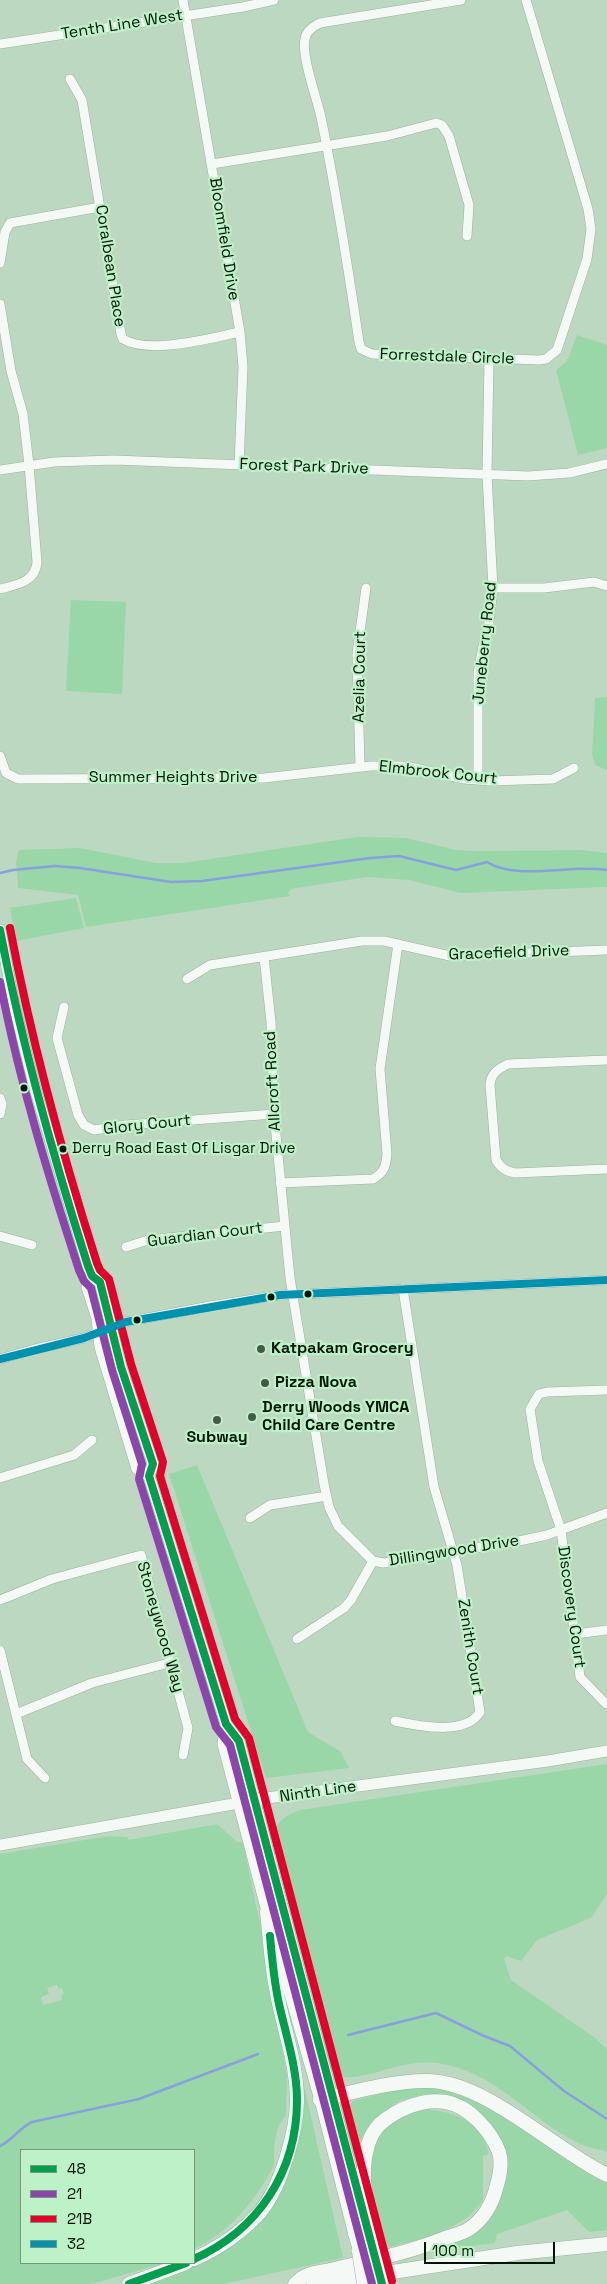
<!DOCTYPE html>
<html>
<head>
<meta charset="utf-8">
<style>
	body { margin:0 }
	#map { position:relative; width:607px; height:2284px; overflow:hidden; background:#bcd8c1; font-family:"Space Grotesk",sans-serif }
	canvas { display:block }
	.legend { position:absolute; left:20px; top:2149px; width:175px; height:115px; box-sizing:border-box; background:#bdf1c7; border:1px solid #73997a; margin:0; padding:6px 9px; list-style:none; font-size:15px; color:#031507 }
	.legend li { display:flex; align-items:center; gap:10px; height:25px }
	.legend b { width:25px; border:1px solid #73997a }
	.scale { position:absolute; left:424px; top:2242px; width:131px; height:22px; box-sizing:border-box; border:2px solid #031507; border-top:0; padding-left:6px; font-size:15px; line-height:18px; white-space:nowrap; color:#031507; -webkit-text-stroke:4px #bdf1c7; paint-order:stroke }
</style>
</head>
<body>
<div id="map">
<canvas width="607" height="2284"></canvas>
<ul class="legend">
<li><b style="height:6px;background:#009f4d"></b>48</li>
<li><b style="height:6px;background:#8e44ad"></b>21</li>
<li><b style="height:6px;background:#e4002b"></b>21B</li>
<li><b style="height:6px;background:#0093b0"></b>32</li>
</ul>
<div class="scale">100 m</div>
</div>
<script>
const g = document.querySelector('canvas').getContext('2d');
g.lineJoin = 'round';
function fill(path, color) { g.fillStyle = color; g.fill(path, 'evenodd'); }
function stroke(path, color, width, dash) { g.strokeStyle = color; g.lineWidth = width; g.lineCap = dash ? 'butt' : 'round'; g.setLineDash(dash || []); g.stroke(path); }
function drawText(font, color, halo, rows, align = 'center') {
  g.font = font + ' "Space Grotesk",sans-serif'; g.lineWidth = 4.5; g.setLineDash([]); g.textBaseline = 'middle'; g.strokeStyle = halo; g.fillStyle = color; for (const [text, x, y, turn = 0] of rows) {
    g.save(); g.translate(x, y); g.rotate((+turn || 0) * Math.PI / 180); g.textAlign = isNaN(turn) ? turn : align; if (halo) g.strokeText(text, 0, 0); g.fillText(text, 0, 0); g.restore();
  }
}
fill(new Path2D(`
	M 577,335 L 607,345 L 607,448 L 578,455 L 556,370 L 567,361 Z
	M 71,600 L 126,602 L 122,694 L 66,691 Z
	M 607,697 L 607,770 L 595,765 L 592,754 L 595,698 Z
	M 357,837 L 406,838 L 456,850 L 477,851 L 583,850 L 607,853 L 607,887 L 461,893 L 409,880 L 367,877 L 291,889 L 288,892 L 290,896 L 86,927 L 78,895 L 18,888 L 16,862 L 19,850 L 80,848 L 156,863 L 183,863 Z
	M 76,898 L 84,928 L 16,941 L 10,908 Z
	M 197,1465 L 308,1732 L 341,1752 L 349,1768 L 266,1778 L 169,1474 Z
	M 607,1764 L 607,1894 L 591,1918 L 537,1940 L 521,1961 L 506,1956 L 504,1959 L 511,1980 L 594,2037 L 607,2049 L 607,2152 C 598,2149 587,2147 578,2143 C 528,2118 494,2070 436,2063 C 402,2058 370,2081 338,2077 L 330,2068 L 272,1834 C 278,1821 286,1815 300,1810 Z
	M 217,1824 L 236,1841 L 243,1843 L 269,1967 L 287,2077 L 286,2116 C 275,2126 275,2142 274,2156 C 274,2158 275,2165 273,2167 C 256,2200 229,2233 194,2249 L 194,2150 L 21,2150 L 21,2263 L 165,2263 L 91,2284 L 0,2284 L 0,1854 L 108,1836 L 127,1837 L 129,1840 ZM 57,1985 L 59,1989 L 62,1988 L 64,1994 L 61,1995 L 62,2000 L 43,2005 L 41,1997 L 49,1994 L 47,1988 Z
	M 303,2081 L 343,2258 L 223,2284 L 148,2284 L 201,2263 L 238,2239 L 284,2181 L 298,2143 Z
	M 408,2086 L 441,2087 L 489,2105 L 568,2160 L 607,2180 L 607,2230 L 589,2232 L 567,2210 L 497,2234 L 495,2243 L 459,2248 L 459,2245 L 443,2248 L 470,2233 L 487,2218 L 503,2153 L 449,2096 L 424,2094 L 399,2101 L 373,2120 L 360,2141 L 357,2157 L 352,2158 L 341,2116 L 353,2101 Z
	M 428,2109 C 458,2114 481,2120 489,2154 L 483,2156 L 483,2201 L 467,2218 L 439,2234 L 382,2249 C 370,2202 350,2143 405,2114 C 412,2111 421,2110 428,2109 Z`), '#9ad7a8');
stroke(new Path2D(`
	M 0,873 L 13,870 L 55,866 L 80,868 L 171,882 L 202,881 L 370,858 L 399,856 L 456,870 L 487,862 C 517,881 571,864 607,870
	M 348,2035 L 436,2013 L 484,2036 L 510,2046 L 564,2091 L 607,2119
	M 0,2146 C 13,2140 19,2128 32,2122 L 139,2099 L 258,2054`), '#86a1dd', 2.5);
const minor = new Path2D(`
	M 183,0 L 240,332 L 243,367 L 239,465
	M 461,0 L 320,23 C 314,26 306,31 305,39 C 301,55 317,99 321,117 C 336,191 348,267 359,342 L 361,349 L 372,354 L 539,360 L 546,359 L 557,350 L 587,259 L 591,229 L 588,209 L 526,0
	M 0,44 L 243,7 L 274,0
	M 70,79 L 82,100 L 121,334 L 123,339 C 149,355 211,338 240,332
	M 212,164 L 387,136 L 436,123 L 442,125 L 449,136 L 469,205 L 467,236
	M 0,263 L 5,232 L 10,223 L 100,207
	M 0,304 L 11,371 L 23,414 L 29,465 L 37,562 C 36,582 16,585 0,589
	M 0,470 L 54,462 L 114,460 L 528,476 L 569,473 L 607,464
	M 493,588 L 544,588 L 594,582 L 607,586
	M 0,756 L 6,773 L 18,779 L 264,778 L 371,766 L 406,766 L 464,779 L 491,781 L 553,779 L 574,768
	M 360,766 L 357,653 L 366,588
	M 478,780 L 478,673 L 483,646 L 488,630 L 493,588 L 487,475 L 489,359
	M 264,957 L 271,1022 L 274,1114 L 290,1278 L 324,1484 L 329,1507 L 338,1526 L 373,1561 L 383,1563 L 519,1541 L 547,1535 L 607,1513
	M 187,979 L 210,965 L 362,941 L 384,941 L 450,956 L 607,950
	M 64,1007 L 57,1038 L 78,1115 L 84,1125 L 94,1130 L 126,1125 L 274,1114
	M 607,1060 L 508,1064 C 498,1069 491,1073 490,1085 L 496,1160 C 501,1168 505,1171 515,1173 L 607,1169
	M 0,1098 L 2,1104 L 0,1114
	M 280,1183 L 373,1179 C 384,1173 386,1166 387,1154 L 380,1069 L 398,944
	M 0,1236 L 32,1245
	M 126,1247 L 148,1240 L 285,1226
	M 0,1359 L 35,1349 L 84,1338 L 126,1322 L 210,1306 L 280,1295 L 607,1280
	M 0,1478 L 74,1455 L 92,1440
	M 250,1518 L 270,1505 L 327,1496
	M 0,1600 L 52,1579 L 141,1555 L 188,1728 L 183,1755
	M 575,1634 L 607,1630
	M 297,1639 L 344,1608 L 351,1600 L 373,1561
	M 0,1650 L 27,1759 L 45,1778
	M 606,1704 L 580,1677 L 561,1530 L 538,1461 L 530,1409 L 539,1394 L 547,1392 L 607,1390
	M 16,1714 L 92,1683 L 169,1663
	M 395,1721 C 418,1726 466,1736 480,1712 L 457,1565 L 434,1487 L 403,1289`);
const major = new Path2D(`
	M 0,930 L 13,1000 L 34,1085 L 88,1266 L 92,1276 L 100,1282 L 121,1367 L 153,1464 L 149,1476 L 226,1724 L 239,1741 L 367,2230
	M 92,1276 L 87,1287 L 97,1318 L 100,1347 L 137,1469 L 149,1476
	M 226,1724 L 223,1744 L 269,1919
	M 0,1845 L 267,1798 L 548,1761 L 607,1751
	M 273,1934 L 320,2100 L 354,2235`);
const highway = new Path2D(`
	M 320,2100 C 352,2092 397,2080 429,2081 C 486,2082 555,2150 607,2175
	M 194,2259 C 217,2249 244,2231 261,2211 C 281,2186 297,2131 297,2100 C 297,2062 282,2025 276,1988 C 271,1963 270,1937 267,1912
	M 129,2284 L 186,2263
	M 295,2284 C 308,2270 322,2273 339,2268 C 376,2259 414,2251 448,2237 C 455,2235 463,2233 469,2229 C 484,2219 493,2202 497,2185 C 500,2175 502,2162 499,2152 C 491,2131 469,2106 446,2102 C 423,2098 397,2109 380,2124 C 369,2134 364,2155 364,2170 C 363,2189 369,2210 374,2229
	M 314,2284 L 517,2253 L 607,2244`);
stroke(minor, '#9ab19f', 10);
stroke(major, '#9ab19f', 12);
stroke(highway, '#9ab19f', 15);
stroke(minor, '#f5f9f6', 9);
stroke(major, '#f5f9f6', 11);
stroke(highway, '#f5f9f6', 14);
const majorBridge = new Path2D(`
	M 367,2230 L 382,2284
	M 354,2235 L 361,2259`);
const highwayBridge = new Path2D(`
	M 374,2229 L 390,2284
	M 359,2251 L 364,2284`);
stroke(majorBridge, '#9ab19f', 12, []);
stroke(highwayBridge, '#9ab19f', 15, []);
stroke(majorBridge, '#f5f9f6', 11);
stroke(highwayBridge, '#f5f9f6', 14);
stroke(new Path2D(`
	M 0,930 C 22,1046 52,1153 88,1266 L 92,1276 L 100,1282 L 121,1367 L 153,1464 L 149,1476 L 226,1724 L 239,1741 L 382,2284
	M 194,2259 C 258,2230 297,2172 297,2100 C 297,2068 286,2035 279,2004 C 274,1981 272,1959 270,1936
	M 129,2284 L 186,2263`), '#009f4d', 8);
stroke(new Path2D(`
	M 0,982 C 19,1080 48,1175 79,1270 L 84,1281 L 91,1288 L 112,1370 L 142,1464 L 139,1479 L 216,1727 L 230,1745 L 372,2284`), '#8e44ad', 8);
stroke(new Path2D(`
	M 10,928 C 32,1044 61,1150 97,1263 L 100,1270 L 109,1279 L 131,1364 L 163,1462 L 160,1476 L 235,1719 L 249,1738 L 392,2281`), '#e4002b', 8);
stroke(new Path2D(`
	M 0,1359 L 84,1338 L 126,1322 L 280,1295 L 607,1280`), '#0093b0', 8);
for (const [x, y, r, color] of [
	[24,1088,4.5,"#031507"],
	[63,1149,4.5,"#031507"],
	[308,1294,4.5,"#031507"],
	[271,1297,4.5,"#031507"],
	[137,1320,4.5,"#031507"],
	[261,1349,5,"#445948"],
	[265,1383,5,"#445948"],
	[252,1417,5,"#445948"],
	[217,1420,5,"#445948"]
]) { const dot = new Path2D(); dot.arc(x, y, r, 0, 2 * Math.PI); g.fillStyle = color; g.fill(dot); stroke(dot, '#bdf1c7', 2); }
drawText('15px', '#031507', '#bdf1c7', [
	["Derry Road East Of Lisgar Drive",72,1149]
], 'left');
drawText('16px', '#031507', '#bdf1c7', [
	["Tenth Line West",122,25,-9],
	["Bloomfield Drive",224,239,81],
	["Coralbean Place",110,266,81],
	["Forrestdale Circle",447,357,2],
	["Forest Park Drive",304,467,2],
	["Juneberry Road",485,643,-84],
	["Azelia Court",360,677,-89],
	["Elmbrook Court",438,773,6],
	["Summer Heights Drive",173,778],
	["Gracefield Drive",509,953,-2],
	["Allcroft Road",273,1081,-93],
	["Glory Court",147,1125,-6],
	["Guardian Court",205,1235,-7],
	["Dillingwood Drive",454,1551,-9],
	["Discovery Court",571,1607,82],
	["Stoneywood Way",160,1627,74],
	["Zenith Court",470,1647,81],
	["Ninth Line",318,1792,-8]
]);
drawText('bold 16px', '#031507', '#bdf1c7', [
	["Katpakam Grocery",271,1349],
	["Pizza Nova",275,1383],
	["Derry Woods YMCA",262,1408],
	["Child Care Centre",262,1426],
	["Subway",217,1438,"center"]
], 'left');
</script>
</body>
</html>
